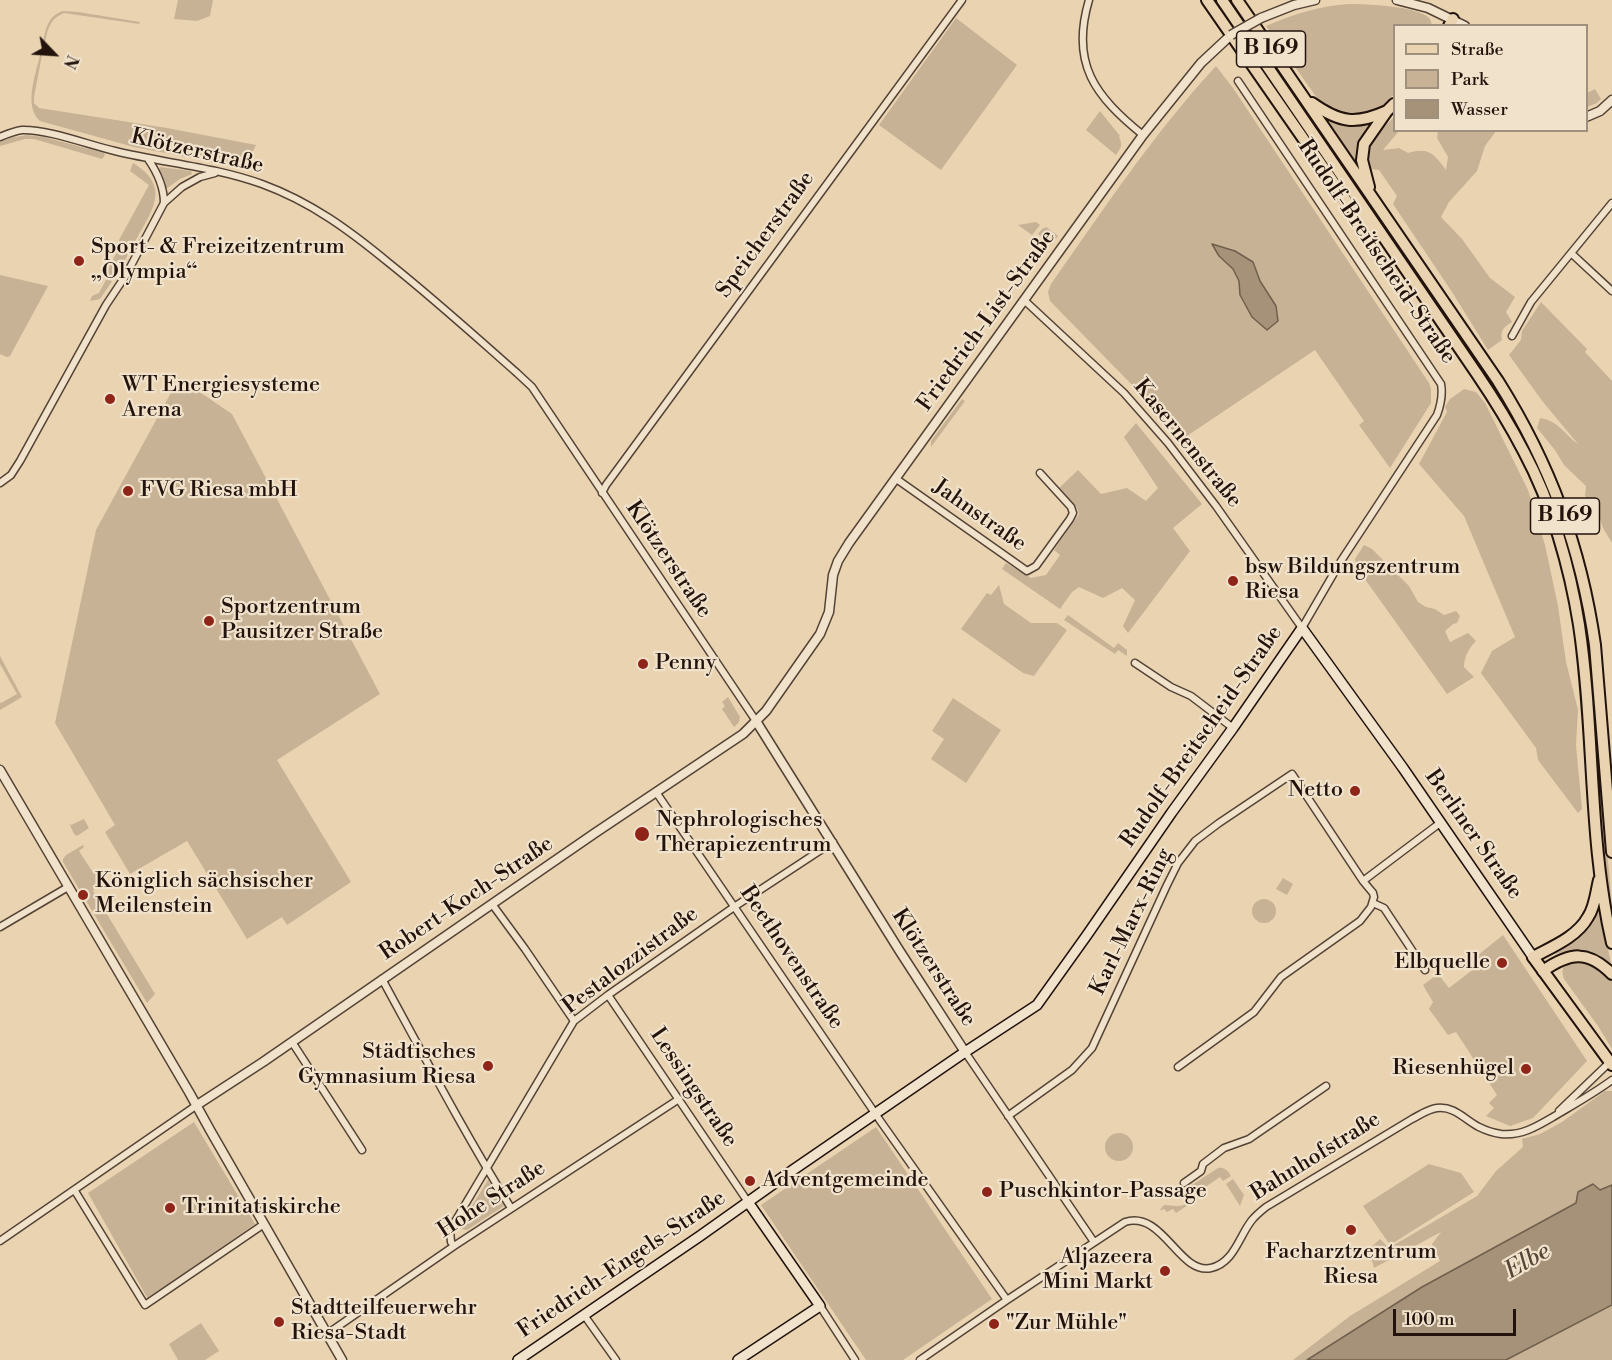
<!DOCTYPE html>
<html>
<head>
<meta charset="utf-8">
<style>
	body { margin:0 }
	#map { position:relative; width:1612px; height:1360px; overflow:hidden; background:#e9d3b1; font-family:"Libre Bodoni",serif }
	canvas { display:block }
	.legend { position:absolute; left:1393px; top:24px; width:195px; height:108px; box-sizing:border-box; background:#f1e2cc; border:2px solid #9e8f7f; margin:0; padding:8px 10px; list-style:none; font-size:18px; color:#22130c }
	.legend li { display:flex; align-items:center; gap:12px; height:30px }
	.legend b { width:30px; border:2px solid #9e8f7f }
	.north { position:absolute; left:24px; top:24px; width:60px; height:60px; -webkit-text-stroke:4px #f1e2cc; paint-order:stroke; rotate:115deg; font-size:16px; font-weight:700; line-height:24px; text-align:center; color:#22130c }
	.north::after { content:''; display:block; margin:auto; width:21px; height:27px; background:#22130c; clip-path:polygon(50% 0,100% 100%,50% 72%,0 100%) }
	.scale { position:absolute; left:1393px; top:1309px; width:123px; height:27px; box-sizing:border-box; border:3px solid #22130c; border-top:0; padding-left:8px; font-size:18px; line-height:21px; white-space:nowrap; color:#22130c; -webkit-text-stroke:4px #f1e2cc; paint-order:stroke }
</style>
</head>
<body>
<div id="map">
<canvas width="1612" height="1360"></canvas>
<ul class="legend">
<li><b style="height:8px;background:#e9d3b1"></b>Straße</li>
<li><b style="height:16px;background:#c7b295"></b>Park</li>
<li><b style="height:16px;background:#a59279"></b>Wasser</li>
</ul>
<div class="north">N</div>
<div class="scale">100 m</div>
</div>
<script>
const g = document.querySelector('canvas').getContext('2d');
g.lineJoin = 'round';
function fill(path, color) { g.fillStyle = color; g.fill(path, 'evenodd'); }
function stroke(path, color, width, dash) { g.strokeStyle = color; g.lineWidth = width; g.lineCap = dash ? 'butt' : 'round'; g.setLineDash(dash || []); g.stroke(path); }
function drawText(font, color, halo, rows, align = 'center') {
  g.font = font + ' "Libre Bodoni",serif'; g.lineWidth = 4.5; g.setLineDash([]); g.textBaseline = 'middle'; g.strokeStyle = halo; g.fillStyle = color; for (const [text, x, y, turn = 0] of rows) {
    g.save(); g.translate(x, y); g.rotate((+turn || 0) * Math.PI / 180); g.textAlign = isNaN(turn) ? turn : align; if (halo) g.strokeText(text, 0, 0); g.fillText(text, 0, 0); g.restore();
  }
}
fill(new Path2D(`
	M 178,0 L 213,0 L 210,16 L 197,21 L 174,19 Z
	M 1227,0 L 1232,0 C 1292,86 1351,173 1410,259 C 1461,333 1514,405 1549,488 C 1591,586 1595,695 1602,801 C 1605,842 1612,883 1612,924 L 1607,893 L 1574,578 L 1491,386 Z
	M 1349,4 C 1367,4 1414,6 1428,17 C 1431,20 1431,22 1432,25 L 1394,26 L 1394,94 L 1384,105 L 1371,113 L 1345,117 L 1322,105 L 1266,26 C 1294,14 1319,6 1349,4 Z
	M 63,11 L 78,12 L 140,22 L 139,24 L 64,13 C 50,19 48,28 45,43 L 43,42 C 46,28 48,16 63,11 Z
	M 956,18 L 1017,65 L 941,170 L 879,125 Z
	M 40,55 L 42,55 L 34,97 L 34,103 L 39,108 L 167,128 L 256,145 L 245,168 L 134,147 L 40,121 C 23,106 36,74 40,55 Z
	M 1216,66 L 1233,88 L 1429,383 L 1431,389 L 1431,403 L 1390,468 L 1359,425 L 1364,421 L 1315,350 L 1181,440 L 1136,389 L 1050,301 L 1048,292 L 1051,284 C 1103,210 1154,133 1216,66 Z
	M 1595,89 L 1601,99 L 1597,103 L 1587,107 L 1587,93 Z
	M 1100,111 L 1120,136 L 1119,137 C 1123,145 1121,148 1116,155 L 1086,130 Z
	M 1325,116 C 1345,124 1354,128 1375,120 L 1363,137 L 1360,171 L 1323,118 Z
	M 1394,117 L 1394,130 L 1399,131 L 1383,150 L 1399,148 L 1408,153 C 1429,147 1434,154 1446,170 L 1448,157 L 1437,138 L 1438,131 L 1496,131 L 1485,146 L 1477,171 L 1449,202 L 1441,217 L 1462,239 L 1490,278 L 1515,297 L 1506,312 L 1512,322 C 1504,327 1500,330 1502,340 L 1488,350 L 1452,292 L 1393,204 L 1397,196 L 1379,170 L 1370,169 L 1368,150 L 1382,129 Z
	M 27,135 L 44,137 L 104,153 L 105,155 L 102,159 L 34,139 L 25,139 L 0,146 L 0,142 L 10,138 Z
	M 133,163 C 169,185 155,207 138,236 C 130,250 123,264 115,278 L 106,273 L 119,248 L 119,240 L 149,185 L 130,171 Z
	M 160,167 L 191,171 L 192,174 L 180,179 L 166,189 L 164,180 L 159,170 Z
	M 1036,222 L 1040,225 L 1032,235 L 1018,225 Z
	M 1046,227 L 1058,236 L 1052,244 L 1038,234 L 1042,229 Z
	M 0,275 L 48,286 L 10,356 L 7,357 L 0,354 Z
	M 107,278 L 112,281 L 100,299 L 90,301 L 92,296 L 99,293 Z
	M 1541,302 L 1587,349 L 1585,352 L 1612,381 L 1612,543 L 1603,528 L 1598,512 L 1585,496 L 1586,486 L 1564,465 L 1555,450 L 1537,428 L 1540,418 C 1559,421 1565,435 1578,444 L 1543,402 L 1509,355 L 1521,340 L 1522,331 Z
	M 179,378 L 232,414 L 380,694 L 277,760 L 351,882 L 287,925 L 282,917 L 247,939 L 187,841 L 130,874 L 105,832 L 115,825 L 55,723 L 96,530 Z
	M 1464,389 L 1476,392 L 1485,403 L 1528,490 L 1545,545 L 1558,606 L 1566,662 L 1578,710 L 1576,745 L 1582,809 L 1578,813 L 1538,760 L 1536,748 L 1481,673 L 1492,651 L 1515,637 L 1464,516 L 1419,464 L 1447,412 L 1445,407 L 1450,399 Z
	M 962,399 L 965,401 L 931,447 L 931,441 Z
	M 1136,423 L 1202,504 L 1173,528 L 1190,551 L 1128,633 L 1123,626 L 1135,600 L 1122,588 L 1103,598 L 1079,587 L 1072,592 L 1060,609 L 1002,569 L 1006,563 L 1031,578 L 1046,575 L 1060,555 L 1054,550 L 1079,514 L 1077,508 L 1059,488 L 1078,470 L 1101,494 L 1127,488 L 1146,501 L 1158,488 L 1124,437 Z
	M 1364,545 L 1372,549 L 1409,586 L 1418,602 L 1426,607 L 1435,609 L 1444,615 L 1456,611 L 1460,616 L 1457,623 L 1453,624 L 1445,631 L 1450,642 L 1468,633 L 1476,641 C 1469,648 1464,657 1464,667 L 1474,677 L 1447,694 L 1357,568 L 1355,559 Z
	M 999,585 L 1004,604 L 1031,623 L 1057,623 L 1067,630 L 1034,676 L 1023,673 L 961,629 L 987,593 L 991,595 Z
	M 1068,615 L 1114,648 L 1118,643 L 1127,650 L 1127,656 L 1118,650 L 1115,654 L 1064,620 Z
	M 0,656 L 22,697 L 0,710 L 0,702 L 1,703 L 17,694 L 0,664 Z
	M 728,697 L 740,717 L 739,722 L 734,727 L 722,709 L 725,706 L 722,702 Z
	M 953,698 L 1001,730 L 966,783 L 931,759 L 944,739 L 932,731 Z
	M 84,819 L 89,828 L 77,836 L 74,834 L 69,823 L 71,825 Z
	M 83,845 L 84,847 L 79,851 L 94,874 L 99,871 L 102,878 L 93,891 L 155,994 L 147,1003 L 63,862 L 63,859 L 66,855 Z
	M 1283,878 L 1293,884 L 1287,895 L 1276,889 Z
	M1252 911a12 12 0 1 1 24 0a12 12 0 1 1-24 0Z
	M 1598,900 L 1612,968 C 1595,950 1571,948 1549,956 L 1548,955 L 1573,940 Z
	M 1503,935 L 1587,1061 L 1533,1118 L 1510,1126 L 1486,1116 L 1494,1108 L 1489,1103 L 1497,1095 L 1456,1032 L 1448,1035 L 1429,1009 L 1433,1002 L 1423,985 L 1438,974 L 1449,988 L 1475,968 L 1472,960 Z
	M 1571,960 L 1588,960 L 1609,976 L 1612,982 L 1612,1049 L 1598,1026 L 1564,979 C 1561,970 1562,965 1571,960 Z
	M 1605,1091 L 1612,1091 L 1612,1185 L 1600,1190 L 1593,1184 L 1578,1192 L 1576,1203 L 1422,1287 L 1307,1360 L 1293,1360 L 1350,1316 L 1440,1261 L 1432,1244 L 1441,1232 L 1374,1268 L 1369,1249 L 1380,1239 L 1389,1248 L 1477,1196 L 1496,1171 L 1523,1147 L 1522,1139 L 1540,1134 L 1562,1122 Z
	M 194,1122 L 255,1224 L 148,1299 L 88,1193 Z
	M 876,1127 L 992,1299 L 903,1360 L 866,1360 L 761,1205 Z
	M1105 1147a14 14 0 1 1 28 0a14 14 0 1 1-28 0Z
	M 1429,1164 L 1461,1173 L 1474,1192 L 1390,1245 L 1363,1206 Z
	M 1218,1168 C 1225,1167 1228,1171 1231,1176 L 1223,1181 L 1220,1177 L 1198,1192 L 1200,1197 L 1176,1213 L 1173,1209 L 1167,1212 L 1164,1209 L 1159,1211 L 1164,1205 C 1178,1206 1190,1209 1195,1193 L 1192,1185 Z
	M 1233,1179 L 1244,1195 L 1240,1206 L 1226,1184 Z
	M 488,1180 L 504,1206 L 467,1230 L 462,1229 L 460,1225 Z
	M 1612,1305 L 1612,1360 L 1506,1360 Z
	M 201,1323 L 219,1351 L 205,1360 L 178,1360 L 169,1344 Z`), '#c7b295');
const water = new Path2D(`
	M 1212,244 L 1235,251 L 1253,262 L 1260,281 L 1276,306 L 1278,321 L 1267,330 L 1252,317 L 1240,295 L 1239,281 L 1233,269 L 1219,256 Z
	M 1593,1184 L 1600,1190 L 1612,1185 L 1612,1305 L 1506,1360 L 1307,1360 L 1422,1287 L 1576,1203 L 1578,1192 Z`);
fill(water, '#a59279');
stroke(water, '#715f4d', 1.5);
const minor = new Path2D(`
	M 1089,0 C 1070,64 1095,96 1143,135
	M 0,137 C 7,134 14,131 22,130 C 47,129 89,145 115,151 C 164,163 215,167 262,184 C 311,202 349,230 389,263 C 433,298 475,336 517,373 L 532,387 L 756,721
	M 148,159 C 157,172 164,187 164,203
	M 1571,253 L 1612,291
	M 1024,300 L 1124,393 L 1168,443 L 1216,506 L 1302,628 L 1341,561 L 1437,415 C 1441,404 1443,395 1441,384 L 1238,81
	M 1512,336 L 1531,302 L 1612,203
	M 895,478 L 1027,571 L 1036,566 L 1070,519 L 1073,513 L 1071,507 L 1040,473
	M 0,483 L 11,475 L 20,461 L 106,305 L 126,275 L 164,203 L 182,187 L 200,177 L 215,173
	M 602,493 L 606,485 L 962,0
	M 1135,663 L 1171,687 L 1191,696 L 1233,728
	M 656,792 L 881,1122 L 1007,1300
	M 1363,881 L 1440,823
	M 1373,903 L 1384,908 L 1425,970
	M 492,904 L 525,949 L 574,1021
	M 0,927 L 68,887
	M 382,979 C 424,1056 465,1134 511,1208
	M 608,995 L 748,1202
	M 292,1042 L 362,1150
	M 965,1052 L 1094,1242
	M 1559,1111 L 1610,1062
	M 1008,1116 L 1072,1070 L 1092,1048 L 1167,885 L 1178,863 L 1195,841 L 1219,823 L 1292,774 L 1363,881 L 1373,893 L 1374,897 L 1371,907 L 1360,921 L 1281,977 L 1254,1012 L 1178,1067
	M 1184,1183 L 1201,1171 L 1203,1164 L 1224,1148 L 1249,1139 L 1326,1086
	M 75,1191 L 145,1305 L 264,1224
	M 0,1241 L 197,1105
	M 454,1246 L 451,1242 L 450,1230 L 574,1021 L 608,995 L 734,907 L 833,842
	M 820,1306 L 855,1360
	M 584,1315 L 616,1360
	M 327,1334 L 454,1246 L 679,1099
	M 920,1360 L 1007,1300 L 1125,1222 C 1163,1210 1179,1275 1211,1268 C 1234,1263 1239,1236 1252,1220 C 1256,1215 1261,1211 1266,1207 L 1412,1119 C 1420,1115 1428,1109 1437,1108 C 1455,1106 1465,1120 1479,1127 C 1485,1130 1494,1133 1501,1134 C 1521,1136 1536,1127 1553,1117 C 1573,1105 1593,1094 1612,1080`);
const tertiary = new Path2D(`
	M 1397,0 L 1428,8 L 1465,26
	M 1261,18 L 1294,5 L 1315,0
	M 1586,117 L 1600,111 L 1612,100
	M 756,721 L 899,950 L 965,1052
	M 0,770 L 189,1092 L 210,1130 L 342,1360
	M 197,1105 L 263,1062 L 595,833 L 743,734 L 766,711 L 820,634 L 829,612 L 833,575 L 838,561 L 849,543 L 1143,135 L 1201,63 L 1231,35`);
const secondary = new Path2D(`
	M 518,1360 L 700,1236 L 793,1170 L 965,1052 L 1037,1005 L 1087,935 L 1172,812 L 1233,728 L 1302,628 L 1403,768 L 1533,957
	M 738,1360 L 820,1306 L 748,1202`);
const primary = new Path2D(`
	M 1533,957 L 1612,1065`);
const trunk = new Path2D(`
	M 1207,0 L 1350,206 L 1370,228 L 1379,232
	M 1222,0 L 1477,374 C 1494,399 1510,425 1524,452 C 1552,504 1570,568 1579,625 C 1595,731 1588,839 1612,943
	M 1237,0 L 1498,381 C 1550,464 1581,547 1595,645 L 1612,852
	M 1449,26 L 1453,19
	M 1312,103 C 1340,123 1356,125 1387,111
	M 1369,187 L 1362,160 L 1364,144 L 1387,111 L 1394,104
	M 1533,957 C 1552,947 1577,937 1588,917 C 1595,907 1596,892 1599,880
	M 1543,971 C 1570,952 1588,950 1612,974`);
stroke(minor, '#544335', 9);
stroke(tertiary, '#544335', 11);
stroke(secondary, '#22130c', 12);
stroke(primary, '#22130c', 14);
stroke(trunk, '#22130c', 14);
stroke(minor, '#f1e2cc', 6);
stroke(tertiary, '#f1e2cc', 8);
stroke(secondary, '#f1e2cc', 9);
stroke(primary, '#e9d3b1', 10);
stroke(trunk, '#e9d3b1', 10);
const tertiaryBridge = new Path2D(`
	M 1231,35 L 1261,18`);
stroke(tertiaryBridge, '#544335', 11, []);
stroke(tertiaryBridge, '#f1e2cc', 8);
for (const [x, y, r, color] of [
	[79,261,6,"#8f2418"],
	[110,399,6,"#8f2418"],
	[128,491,6,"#8f2418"],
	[1233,581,6,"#8f2418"],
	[209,621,6,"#8f2418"],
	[643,664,6,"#8f2418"],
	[1355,791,6,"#8f2418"],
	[642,834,8,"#8f2418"],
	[83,895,6,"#8f2418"],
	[1502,963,6,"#8f2418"],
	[488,1066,6,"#8f2418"],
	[1526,1069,6,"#8f2418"],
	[750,1181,6,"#8f2418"],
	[987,1192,6,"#8f2418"],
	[170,1208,6,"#8f2418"],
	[1351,1230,6,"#8f2418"],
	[1165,1271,6,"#8f2418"],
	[279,1322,6,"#8f2418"],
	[994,1324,6,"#8f2418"]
]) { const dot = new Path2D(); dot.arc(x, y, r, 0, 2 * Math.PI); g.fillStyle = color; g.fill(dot); stroke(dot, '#f1e2cc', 2); }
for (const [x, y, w] of [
	[1271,49,69],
	[1565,516,69]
]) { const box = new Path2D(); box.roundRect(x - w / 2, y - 18, w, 36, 4.5); g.fillStyle = '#f1e2cc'; g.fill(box); stroke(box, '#22130c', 1.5); }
drawText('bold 21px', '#22130c', null, [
	["B 169",1271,49],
	["B 169",1565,516]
]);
drawText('22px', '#22130c', '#f1e2cc', [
	["Klötzerstraße",197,152,13],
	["Speicherstraße",766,235,-54],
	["Rudolf-Breitscheid-Straße",1376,252,56],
	["Friedrich-List-Straße",987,321,-54],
	["Kasernenstraße",1187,444,51],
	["Jahnstraße",979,516,35],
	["Klötzerstraße",668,560,56],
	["Rudolf-Breitscheid-Straße",1202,737,-55],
	["Berliner Straße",1473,835,55],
	["Robert-Koch-Straße",467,899,-34],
	["Karl-Marx-Ring",1132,922,-64],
	["Beethovenstraße",791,958,56],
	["Pestalozzistraße",631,961,-37],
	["Klötzerstraße",933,968,57],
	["Lessingstraße",693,1088,56],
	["Bahnhofstraße",1316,1157,-32],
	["Hohe Straße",492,1200,-33],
	["Friedrich-Engels-Straße",622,1265,-34]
]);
drawText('22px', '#22130c', '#f1e2cc', [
	["Sport- & Freizeitzentrum",91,248],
	["„Olympia“",91,273],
	["WT Energiesysteme",122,386],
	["Arena",122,411],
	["FVG Riesa mbH",140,491],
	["bsw Bildungszentrum",1245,568],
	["Riesa",1245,593],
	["Sportzentrum",221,608],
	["Pausitzer Straße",221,633],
	["Penny",655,664],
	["Netto",1343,791,"right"],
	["Nephrologisches",656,821],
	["Therapiezentrum",656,846],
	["Königlich sächsischer",95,882],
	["Meilenstein",95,907],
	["Elbquelle",1490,963,"right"],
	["Städtisches",476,1053,"right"],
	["Gymnasium Riesa",476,1078,"right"],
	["Riesenhügel",1514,1069,"right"],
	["Adventgemeinde",762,1181],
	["Puschkintor-Passage",999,1192],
	["Trinitatiskirche",182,1208],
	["Facharztzentrum",1351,1253,"center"],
	["Riesa",1351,1278,"center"],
	["Aljazeera",1153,1258,"right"],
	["Mini Markt",1153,1283,"right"],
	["Stadtteilfeuerwehr",291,1309],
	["Riesa-Stadt",291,1334],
	["\"Zur Mühle\"",1006,1324]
], 'left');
drawText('italic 24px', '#564638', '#f1e2cc', [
	["Elbe",1528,1262,-30]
]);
</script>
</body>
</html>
